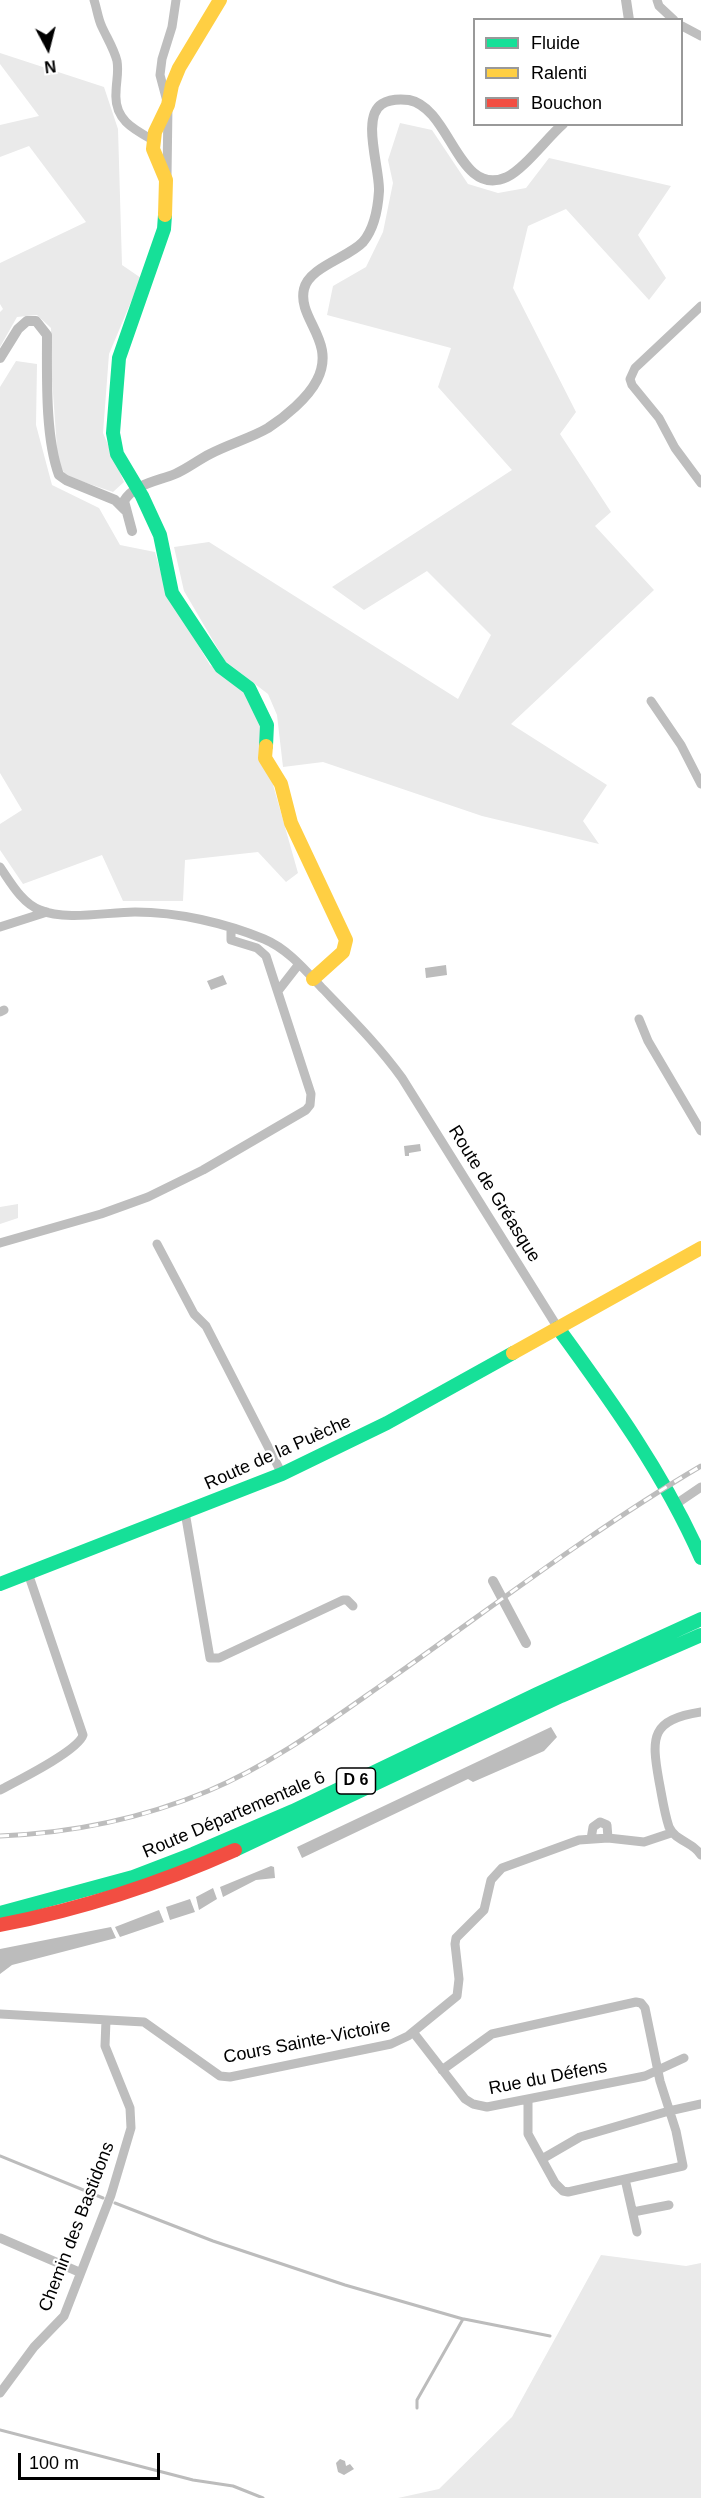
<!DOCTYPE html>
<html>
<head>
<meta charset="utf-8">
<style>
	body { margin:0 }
	#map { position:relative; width:701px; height:2498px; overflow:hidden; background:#fff; font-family:Arial,sans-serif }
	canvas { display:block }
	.legend { position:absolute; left:473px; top:18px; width:210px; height:108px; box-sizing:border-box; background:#fff; border:2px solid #999; margin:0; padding:8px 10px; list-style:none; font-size:18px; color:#000 }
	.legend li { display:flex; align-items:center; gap:12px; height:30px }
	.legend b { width:30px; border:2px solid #999 }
	.north { position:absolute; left:18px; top:18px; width:60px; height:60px; -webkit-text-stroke:4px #fff; paint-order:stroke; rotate:173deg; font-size:16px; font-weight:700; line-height:24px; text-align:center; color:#000 }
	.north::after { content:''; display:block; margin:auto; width:21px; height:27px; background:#000; clip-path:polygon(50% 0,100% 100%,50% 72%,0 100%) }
	.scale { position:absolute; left:18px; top:2453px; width:142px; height:27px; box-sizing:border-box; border:3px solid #000; border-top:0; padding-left:8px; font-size:18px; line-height:21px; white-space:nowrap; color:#000; -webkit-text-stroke:4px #fff; paint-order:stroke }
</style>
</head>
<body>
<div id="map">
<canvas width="701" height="2498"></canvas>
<ul class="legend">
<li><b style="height:8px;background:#16e098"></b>Fluide</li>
<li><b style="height:8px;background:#ffcf43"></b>Ralenti</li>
<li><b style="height:8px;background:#f24e42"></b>Bouchon</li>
</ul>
<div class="north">N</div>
<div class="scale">100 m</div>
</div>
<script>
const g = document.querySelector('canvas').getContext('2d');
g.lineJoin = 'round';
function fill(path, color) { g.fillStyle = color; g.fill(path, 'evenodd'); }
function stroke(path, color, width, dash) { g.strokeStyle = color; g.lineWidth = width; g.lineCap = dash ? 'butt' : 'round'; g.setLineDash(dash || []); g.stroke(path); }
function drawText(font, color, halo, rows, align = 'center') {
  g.font = font + ' Arial,sans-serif'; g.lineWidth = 4.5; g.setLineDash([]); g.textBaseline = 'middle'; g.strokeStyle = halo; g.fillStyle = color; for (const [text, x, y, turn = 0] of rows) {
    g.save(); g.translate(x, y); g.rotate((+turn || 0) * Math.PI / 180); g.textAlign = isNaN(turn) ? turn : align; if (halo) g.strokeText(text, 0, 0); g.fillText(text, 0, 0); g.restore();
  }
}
fill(new Path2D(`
	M 0,53 L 104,87 L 118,129 L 122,265 L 141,278 L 109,354 L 103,433 L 124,482 L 113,492 L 66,476 L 58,462 L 52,379 L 51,328 L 37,315 L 17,317 L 0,347 L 0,312 L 3,309 L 0,304 L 0,263 L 86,222 L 29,146 L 0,157 L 0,125 L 39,116 L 0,64 Z
	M 400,123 L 432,130 L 468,184 L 498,193 L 526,188 L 549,158 L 671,186 L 638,235 L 666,278 L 649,300 L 566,209 L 528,226 L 513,288 L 576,412 L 560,434 L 611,512 L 595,526 L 654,590 L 511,724 L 607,785 L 583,821 L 599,844 L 482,816 L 323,762 L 283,767 L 277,715 L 268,694 L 225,661 L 184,591 L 174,547 L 209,542 L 458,699 L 491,635 L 427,571 L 364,610 L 332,587 L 512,470 L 438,387 L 451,348 L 327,315 L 333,286 L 366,267 L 383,232 L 393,183 L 388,160 Z
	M 16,361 L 37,364 L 36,425 L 52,485 L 99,508 L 120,545 L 155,552 L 166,591 L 210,665 L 263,701 L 271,718 L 272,781 L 298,873 L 286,882 L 258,852 L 185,860 L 183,901 L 123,901 L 102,855 L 23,884 L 0,850 L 0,824 L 22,810 L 0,773 L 0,387 Z
	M 18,1204 L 18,1218 L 0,1224 L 0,1207 Z
	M 601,2255 L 686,2266 L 701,2263 L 701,2498 L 398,2498 L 439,2489 L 512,2417 Z`), '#eaeaea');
fill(new Path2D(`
	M 446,965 L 447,975 L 426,978 L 425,968 Z
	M 223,975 L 227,984 L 211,990 L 207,981 Z
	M 420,1144 L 421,1151 L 409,1153 L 409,1156 L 405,1156 L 404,1146 Z
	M 551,1727 L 557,1737 L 544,1751 L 473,1782 L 468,1779 L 302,1858 L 297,1847 Z
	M 271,1866 L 274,1867 L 275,1878 L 256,1880 L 223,1897 L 220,1887 Z
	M 213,1888 L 217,1899 L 199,1910 L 196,1897 Z
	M 190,1899 L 195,1912 L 170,1920 L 166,1907 Z
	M 159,1910 L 164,1922 L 120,1937 L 115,1927 Z
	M 111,1927 L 116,1938 L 12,1965 L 0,1974 L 0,1949 Z
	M 340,2459 L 345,2461 L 346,2466 L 350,2464 L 354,2469 L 344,2475 L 338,2472 L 336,2463 Z`), '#bcbcbc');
stroke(new Path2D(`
	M 0,2156 L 103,2198
	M 115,2203 L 213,2241 L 345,2285 L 463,2319 L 417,2400 L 417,2408
	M 464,2319 L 550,2336
	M 0,2430 L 193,2480 L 233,2486 L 263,2498`), '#bcbcbc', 3);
stroke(new Path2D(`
	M 626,0 L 629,20
	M 0,358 L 18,329 L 27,321 L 36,321 L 47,335 C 47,376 45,437 59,475 L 66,480 L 115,500 L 125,510
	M 132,531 L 124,501 C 134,484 158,481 175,474 C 187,469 198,460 210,454 C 229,444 251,438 268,428 C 285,417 308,398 317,380 C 337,341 297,319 304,289 C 309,267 348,258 363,242 C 374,229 378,207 379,191 C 380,169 361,117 382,104 C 390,99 400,99 409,100 C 451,108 458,199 507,177 C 524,169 547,138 563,124
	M 493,1581 L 526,1643`), '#bcbcbc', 10);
stroke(new Path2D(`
	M 94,0 C 97,9 98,19 102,27 C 107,38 114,49 117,61 C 119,73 116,81 116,93 C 114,119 133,129 153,140
	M 657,0 L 659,6 L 674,20
	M 682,26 L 701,36
	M 167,177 L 168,105 L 160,75 L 162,59 L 172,27 L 176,0
	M 701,306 L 635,368 L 630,379 L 632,385 L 659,418 L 675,448 L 701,483
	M 651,701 L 681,745 L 701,784
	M 0,867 C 11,883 22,903 40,910 C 66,921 107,912 135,912 C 178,912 225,923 264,939 C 288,949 306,971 323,989 C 351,1018 379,1046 402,1078 L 558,1328
	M 0,927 L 47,912
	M 278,991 L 299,964
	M 0,1012 L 4,1010
	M 639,1019 L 648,1041 L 701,1131
	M 0,1243 L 101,1214 L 148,1197 L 203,1170 L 306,1110 L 310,1105 L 311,1094 L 266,956 L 257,948 L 231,940 L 231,929
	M 157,1244 L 194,1314 L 206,1326 L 282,1474
	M 676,1504 L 701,1487
	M 185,1512 L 210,1658 L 219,1658 L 343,1600 L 347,1600 L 353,1606
	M 701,1712 C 651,1720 651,1736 659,1781 C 662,1796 664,1812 669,1827 C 676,1842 692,1841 701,1855
	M 0,1790 C 17,1781 78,1751 83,1735 L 28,1573
	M 591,1839 L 593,1827 L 600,1822 L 607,1825 L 608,1838
	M 0,2014 L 144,2022 L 220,2076 L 230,2077 L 391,2044 L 408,2036 L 457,1996 L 459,1979 L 455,1944 L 456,1938 L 484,1910 L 491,1880 L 502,1868 L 579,1840 L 608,1838 L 644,1842 L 671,1833
	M 413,2032 L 465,2099 L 473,2104 L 487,2107 L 645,2076 L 684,2058
	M 442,2070 L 492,2034 L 636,2002 L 641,2003 L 645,2008 L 660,2081 L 676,2131 L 683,2166 L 568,2192 L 563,2191 L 555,2183 L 528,2134 L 528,2100
	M 542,2159 L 580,2137 L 669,2111 L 701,2104
	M 625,2179 L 637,2232
	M 633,2212 L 669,2205
	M 0,2238 L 79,2272
	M 0,2393 L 34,2347 L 64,2316 L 111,2195 L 131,2128 L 130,2108 L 105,2046 L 106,2020`), '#bebebe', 9);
stroke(new Path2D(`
	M 165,215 L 164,229 L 119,358 L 113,433 L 117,454 L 142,496 L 160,535 L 172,593 L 221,667 L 249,688 L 267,725 L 266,746
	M 558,1328 C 612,1402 664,1474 701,1558
	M 0,1584 L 282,1474 L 387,1423 L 513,1353
	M 235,1850 L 561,1696 L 701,1635
	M 0,1913 L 133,1877 L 193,1854 L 293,1811 L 537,1694 L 701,1619`), '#16e098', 14);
stroke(new Path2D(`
	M 165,215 L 166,180 L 153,149 L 155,132 L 168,105 L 172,85 L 179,68 L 220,0
	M 266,746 L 265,758 L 281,784 L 291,823 L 346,940 L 343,952 L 313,979
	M 513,1353 L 701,1248`), '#ffcf43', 14);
stroke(new Path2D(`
	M 0,1925 C 82,1909 159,1884 235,1850`), '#f24e42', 14);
const rail = new Path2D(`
	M 0,1836 C 72,1833 141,1819 208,1791 C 275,1763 334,1718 393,1677 C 495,1605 594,1529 701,1466`);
stroke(rail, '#bdbdbd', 5);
stroke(rail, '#fff', 3, [9]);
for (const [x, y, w] of [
	[356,1781,39]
]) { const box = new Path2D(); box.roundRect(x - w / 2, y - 13, w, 26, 4.5); g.fillStyle = '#fff'; g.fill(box); stroke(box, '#000', 1.5); }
drawText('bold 16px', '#000', null, [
	["D 6",356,1781]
]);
drawText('18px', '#000', '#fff', [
	["Route de Gréasque",494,1194,58],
	["Route de la Puèche",278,1453,-24],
	["Route Départementale 6",234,1815,-23],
	["Cours Sainte-Victoire",307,2042,-11],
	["Rue du Défens",548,2078,-11],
	["Chemin des Bastidons",77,2227,-69]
]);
</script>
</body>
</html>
